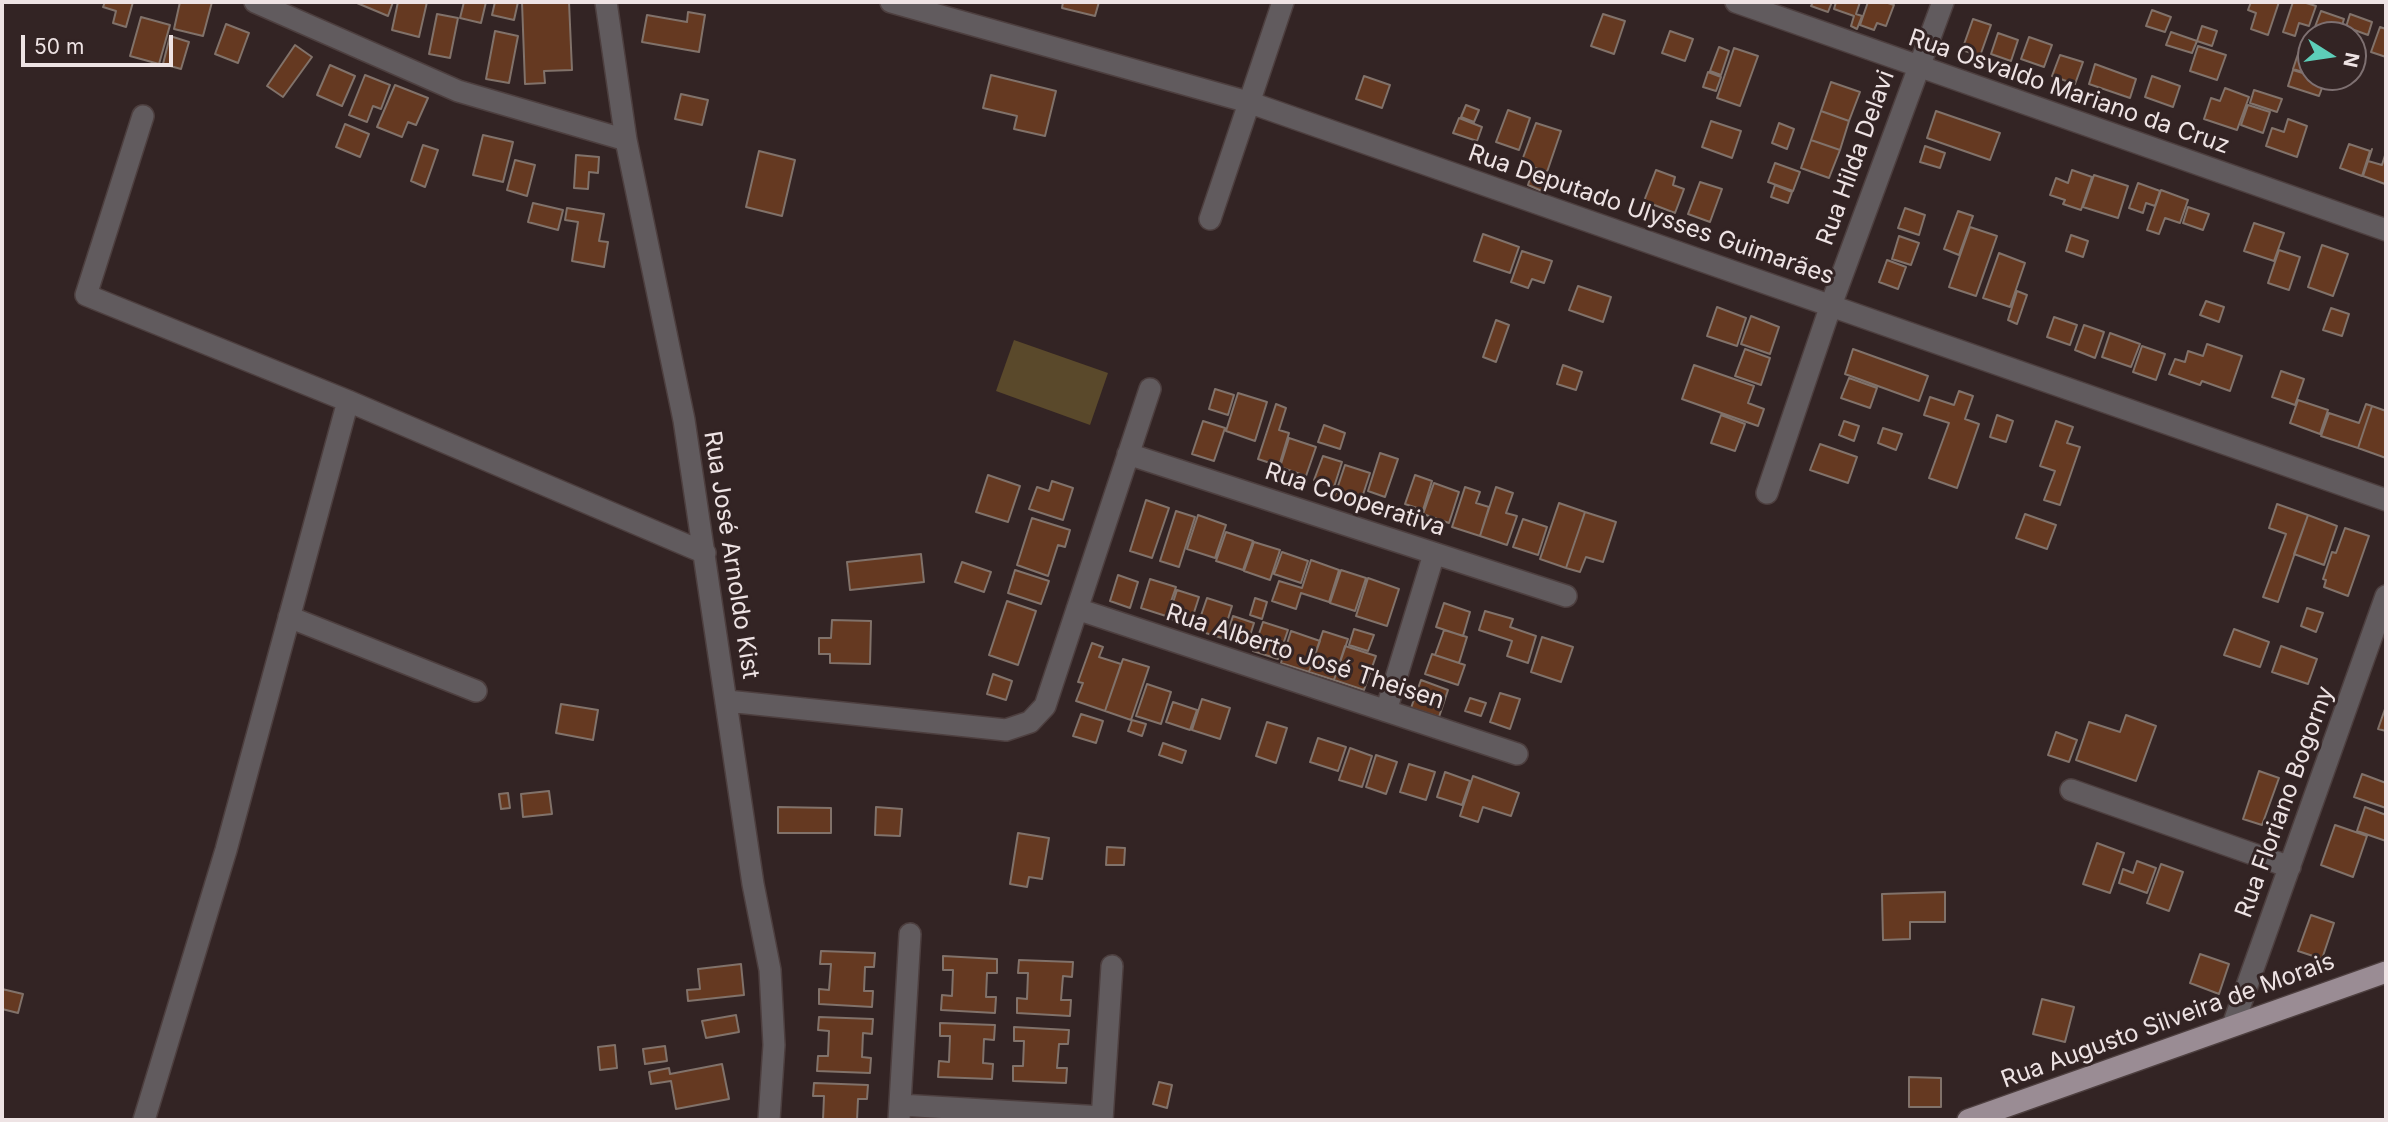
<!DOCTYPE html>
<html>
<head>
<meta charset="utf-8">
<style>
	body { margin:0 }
	#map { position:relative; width:2388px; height:1122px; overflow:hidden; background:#332424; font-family:Inter,sans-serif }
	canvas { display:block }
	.frame { position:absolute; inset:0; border:4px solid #eee3e4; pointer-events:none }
	.north { position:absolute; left:2297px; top:21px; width:70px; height:70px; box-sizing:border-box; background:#332424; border:2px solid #7e7071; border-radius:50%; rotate:102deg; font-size:19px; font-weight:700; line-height:28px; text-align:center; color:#eee3e4 }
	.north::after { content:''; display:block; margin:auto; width:24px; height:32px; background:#5dceb9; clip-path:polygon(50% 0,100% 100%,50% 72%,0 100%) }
	.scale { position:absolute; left:21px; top:35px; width:152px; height:32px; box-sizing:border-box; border:4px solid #eee3e4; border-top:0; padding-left:9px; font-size:21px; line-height:24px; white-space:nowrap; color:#eee3e4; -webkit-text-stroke:5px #332424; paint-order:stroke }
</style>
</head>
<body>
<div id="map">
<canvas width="2388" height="1122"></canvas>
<div class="frame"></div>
<div class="north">N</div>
<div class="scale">50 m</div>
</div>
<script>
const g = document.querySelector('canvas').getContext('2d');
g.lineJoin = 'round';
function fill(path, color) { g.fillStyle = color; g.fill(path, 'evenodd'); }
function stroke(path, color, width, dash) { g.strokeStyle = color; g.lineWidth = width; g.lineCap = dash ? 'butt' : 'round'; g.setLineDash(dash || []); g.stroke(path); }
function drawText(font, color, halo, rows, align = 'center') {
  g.font = font + ' Inter,sans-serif'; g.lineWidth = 6; g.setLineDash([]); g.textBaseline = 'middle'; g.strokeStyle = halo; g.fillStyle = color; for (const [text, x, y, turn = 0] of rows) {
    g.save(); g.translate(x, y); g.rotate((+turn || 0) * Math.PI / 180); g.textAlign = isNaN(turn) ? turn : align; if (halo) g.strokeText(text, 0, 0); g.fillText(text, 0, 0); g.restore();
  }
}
fill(new Path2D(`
	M 1014,340 L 1108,373 L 1090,425 L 996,391 Z`), '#5a492b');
const building = new Path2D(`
	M 105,2 L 133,2 L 126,27 L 113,23 L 116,11 L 103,7 Z
	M 180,2 L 212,2 L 203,36 L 174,29 Z
	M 358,2 L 393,2 L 388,16 L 357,3 Z
	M 398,2 L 427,2 L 419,37 L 392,30 Z
	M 464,2 L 486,2 L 481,23 L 460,18 Z
	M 495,2 L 518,2 L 514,20 L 492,15 Z
	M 522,2 L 569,2 L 572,70 L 544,71 L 545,83 L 525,84 Z
	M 1063,2 L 1099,2 L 1095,16 L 1062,8 Z
	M 1813,2 L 1832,2 L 1828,12 L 1811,6 Z
	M 1836,2 L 1860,2 L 1856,14 L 1862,16 L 1857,29 L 1851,26 L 1854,16 L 1834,9 Z
	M 1868,2 L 1885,2 L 1894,5 L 1886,26 L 1877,23 L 1874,30 L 1860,25 Z
	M 2251,2 L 2279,2 L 2268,35 L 2251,29 L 2256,13 L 2248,10 Z
	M 2293,2 L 2303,2 L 2316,6 L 2309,26 L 2299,23 L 2295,36 L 2283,32 Z
	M 2152,10 L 2171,17 L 2165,32 L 2146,26 Z
	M 2321,11 L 2344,19 L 2339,35 L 2322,35 L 2313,32 Z
	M 688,12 L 705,15 L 699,52 L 642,42 L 647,15 L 687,22 Z
	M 437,14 L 458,18 L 450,58 L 429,54 Z
	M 1603,14 L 1625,21 L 1614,54 L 1591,46 Z
	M 2350,14 L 2372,22 L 2368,35 L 2346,27 Z
	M 141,17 L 170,25 L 159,64 L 130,56 Z
	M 1973,19 L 1991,25 L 1980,56 L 1962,50 Z
	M 226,24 L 249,33 L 238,63 L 215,54 Z
	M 2202,26 L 2217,31 L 2212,46 L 2197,41 Z
	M 2380,27 L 2386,29 L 2386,57 L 2371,52 Z
	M 495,31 L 518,36 L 509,83 L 486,79 Z
	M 1670,31 L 1693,39 L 1685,61 L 1662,53 Z
	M 2171,32 L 2197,41 L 2192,53 L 2166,45 Z
	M 1998,33 L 2018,40 L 2011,61 L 1991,54 Z
	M 170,36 L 189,42 L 181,69 L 163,64 Z
	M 2029,37 L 2052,45 L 2044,67 L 2021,59 Z
	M 295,45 L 312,57 L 283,97 L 267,86 Z
	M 2198,46 L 2226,55 L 2217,80 L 2190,71 Z
	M 1719,47 L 1729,51 L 1721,75 L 1710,71 Z
	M 1734,48 L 1758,56 L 1740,106 L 1717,98 Z
	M 2300,48 L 2311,52 L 2306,73 L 2293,69 Z
	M 2060,55 L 2083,62 L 2075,84 L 2052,76 Z
	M 2095,64 L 2136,79 L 2130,98 L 2089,84 Z
	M 330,65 L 355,76 L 342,106 L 317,95 Z
	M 2293,70 L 2325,80 L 2319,96 L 2288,86 Z
	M 1708,72 L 1721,77 L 1716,91 L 1703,87 Z
	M 365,75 L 390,85 L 381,109 L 373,106 L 367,122 L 349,115 Z
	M 991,75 L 1056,91 L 1045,136 L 1014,129 L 1017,116 L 983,108 Z
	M 1364,76 L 1390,85 L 1382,108 L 1356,99 Z
	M 2152,76 L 2180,86 L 2173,107 L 2145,97 Z
	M 1831,82 L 1860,92 L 1849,121 L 1821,111 Z
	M 395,85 L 428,98 L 416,125 L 408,122 L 402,137 L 377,127 Z
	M 2225,88 L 2249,97 L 2237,130 L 2204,119 L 2211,98 L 2220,101 Z
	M 2254,90 L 2282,99 L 2277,112 L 2250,103 Z
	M 681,94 L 708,100 L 702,125 L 675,119 Z
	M 1466,105 L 1479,110 L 1474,122 L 1461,117 Z
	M 2248,105 L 2270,112 L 2263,133 L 2241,125 Z
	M 1508,110 L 1530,118 L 1519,150 L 1496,142 Z
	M 1821,111 L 1849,121 L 1840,150 L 1811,140 Z
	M 1936,111 L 2000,133 L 1990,160 L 1927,138 Z
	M 1459,118 L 1482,127 L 1477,141 L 1453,133 Z
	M 2288,119 L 2307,126 L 2297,157 L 2266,146 L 2272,128 L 2284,132 Z
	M 1711,121 L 1741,131 L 1732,158 L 1702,147 Z
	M 1536,123 L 1561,131 L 1547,172 L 1521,163 Z
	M 1779,123 L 1794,129 L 1787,149 L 1772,143 Z
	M 345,124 L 369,134 L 360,157 L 336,147 Z
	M 483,135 L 513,142 L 503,182 L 473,175 Z
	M 1811,140 L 1840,150 L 1829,178 L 1801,168 Z
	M 2349,144 L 2370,151 L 2362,176 L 2340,168 Z
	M 423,145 L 438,150 L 425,187 L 411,181 Z
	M 1925,146 L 1945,153 L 1940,168 L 1920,162 Z
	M 2372,149 L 2368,161 L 2382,165 L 2386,152 L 2385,184 L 2363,176 Z
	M 759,151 L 795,160 L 782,216 L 746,207 Z
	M 576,155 L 599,157 L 598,173 L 589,172 L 588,189 L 574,188 Z
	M 515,160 L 535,165 L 527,196 L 507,190 Z
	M 1775,163 L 1800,172 L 1793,191 L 1768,182 Z
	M 1533,169 L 1548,174 L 1542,191 L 1528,185 Z
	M 1656,170 L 1675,177 L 1673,185 L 1684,189 L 1675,213 L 1644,201 Z
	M 2072,170 L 2092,177 L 2081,210 L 2063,204 L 2065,200 L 2050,195 L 2056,178 L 2068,183 Z
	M 2094,175 L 2128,186 L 2118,218 L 2083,207 Z
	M 1700,182 L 1722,189 L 1710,222 L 1688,214 Z
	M 2138,183 L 2160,191 L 2155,206 L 2146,203 L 2143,213 L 2129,208 Z
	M 1775,185 L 1792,192 L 1788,203 L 1771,197 Z
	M 2161,190 L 2188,200 L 2180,223 L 2165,218 L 2159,234 L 2147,230 Z
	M 533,203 L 563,210 L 558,230 L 528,222 Z
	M 2188,207 L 2209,214 L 2203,230 L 2183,223 Z
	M 567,208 L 604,214 L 599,241 L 608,242 L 604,267 L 572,261 L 578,222 L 565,220 Z
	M 1905,208 L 1925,215 L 1919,235 L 1898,228 Z
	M 1958,211 L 1973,216 L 1959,255 L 1944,249 Z
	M 2254,223 L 2284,233 L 2274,261 L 2244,251 Z
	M 1970,227 L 1997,236 L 1976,296 L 1949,287 Z
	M 1483,234 L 1519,247 L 1510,273 L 1474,261 Z
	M 2071,235 L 2088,241 L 2083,257 L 2066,251 Z
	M 1899,236 L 1919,243 L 1911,265 L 1892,259 Z
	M 2322,245 L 2348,254 L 2333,296 L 2308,287 Z
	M 2279,250 L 2300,257 L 2289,290 L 2268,283 Z
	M 1522,251 L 1552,261 L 1544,283 L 1532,279 L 1528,288 L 1511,282 Z
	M 1999,253 L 2025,263 L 2010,307 L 1983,298 Z
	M 1887,260 L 1906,267 L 1898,289 L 1879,282 Z
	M 1578,286 L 1611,297 L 1603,322 L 1569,310 Z
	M 2017,291 L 2027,295 L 2017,324 L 2008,320 Z
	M 2206,301 L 2224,307 L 2219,322 L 2200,315 Z
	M 1717,307 L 1746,318 L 1737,346 L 1707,336 Z
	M 2331,308 L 2349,314 L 2342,336 L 2323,330 Z
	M 1751,316 L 1779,327 L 1770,354 L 1741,344 Z
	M 2054,317 L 2077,325 L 2070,345 L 2047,337 Z
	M 1496,320 L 1509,325 L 1496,362 L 1483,357 Z
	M 2084,325 L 2104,332 L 2095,358 L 2075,350 Z
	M 2110,333 L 2140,344 L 2131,367 L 2102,357 Z
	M 2207,344 L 2242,356 L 2230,391 L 2202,381 L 2200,385 L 2169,374 L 2175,359 L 2185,362 L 2188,351 L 2203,356 Z
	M 2142,346 L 2165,354 L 2156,380 L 2133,372 Z
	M 1745,349 L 1770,358 L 1761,385 L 1735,376 Z
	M 1853,349 L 1928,376 L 1919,401 L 1845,374 Z
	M 1563,365 L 1582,372 L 1576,390 L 1557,384 Z
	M 1694,365 L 1754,386 L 1748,403 L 1764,409 L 1758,426 L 1682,399 Z
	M 2281,371 L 2304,379 L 2295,405 L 2272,397 Z
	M 1849,378 L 1877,388 L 1870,408 L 1841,398 Z
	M 1215,389 L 1234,395 L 1228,415 L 1209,409 Z
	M 1959,391 L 1973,396 L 1965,419 L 1979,424 L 1957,488 L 1929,478 L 1949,423 L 1924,415 L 1930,397 L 1954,405 Z
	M 1238,393 L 1267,402 L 1255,441 L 1226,431 Z
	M 2298,400 L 2328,410 L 2320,434 L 2290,423 Z
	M 1276,404 L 1286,408 L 1279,430 L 1289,433 L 1279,466 L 1258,459 Z
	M 2366,404 L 2372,406 L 2358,448 L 2321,436 L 2329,413 L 2359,423 Z
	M 2372,406 L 2386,411 L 2386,458 L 2358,448 Z
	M 1721,415 L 1745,424 L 1735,451 L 1711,443 Z
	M 1997,415 L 2013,421 L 2006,442 L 1990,437 Z
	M 1203,421 L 1225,428 L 1214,461 L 1192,454 Z
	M 1844,421 L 1859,426 L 1854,441 L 1839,435 Z
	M 2056,421 L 2073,427 L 2067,443 L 2080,447 L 2060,505 L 2044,500 L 2055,471 L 2040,466 Z
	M 1324,425 L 1345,433 L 1340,449 L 1318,442 Z
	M 1883,428 L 1902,434 L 1896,450 L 1878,443 Z
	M 1289,438 L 1316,447 L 1306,476 L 1280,467 Z
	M 1820,444 L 1857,457 L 1848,483 L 1810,470 Z
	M 1380,453 L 1398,459 L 1385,497 L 1368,491 Z
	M 1323,456 L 1342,462 L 1334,487 L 1314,480 Z
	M 1345,465 L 1370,473 L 1359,507 L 1334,498 Z
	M 988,475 L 1020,486 L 1008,522 L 976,512 Z
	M 1415,475 L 1432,481 L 1423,510 L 1405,504 Z
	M 1052,481 L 1073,488 L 1063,520 L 1029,509 L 1037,487 L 1049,491 Z
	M 1434,483 L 1459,492 L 1449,523 L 1423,514 Z
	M 1465,487 L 1480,492 L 1476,503 L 1489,507 L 1480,536 L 1452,527 Z
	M 1496,487 L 1513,493 L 1506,513 L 1517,516 L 1507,545 L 1480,536 Z
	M 1146,500 L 1169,508 L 1152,558 L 1130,551 Z
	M 1559,503 L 1585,512 L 1566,568 L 1540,559 Z
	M 2277,504 L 2308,515 L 2278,602 L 2263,597 L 2286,534 L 2269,528 Z
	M 1176,511 L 1195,517 L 1179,567 L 1160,561 Z
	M 1585,512 L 1616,522 L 1603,562 L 1586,557 L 1580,572 L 1566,568 Z
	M 2025,514 L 2056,525 L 2047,549 L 2016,538 Z
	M 1198,515 L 1226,525 L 1215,558 L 1187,549 Z
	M 2308,515 L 2337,526 L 2324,565 L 2294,554 Z
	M 1032,518 L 1070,530 L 1065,547 L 1058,545 L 1048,576 L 1017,565 Z
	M 1523,519 L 1547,527 L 1538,555 L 1513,547 Z
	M 2345,528 L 2369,536 L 2348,596 L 2324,587 L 2326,580 L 2323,579 L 2332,552 L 2336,553 Z
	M 1226,532 L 1253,541 L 1243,570 L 1216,561 Z
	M 1254,542 L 1280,550 L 1270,580 L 1244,571 Z
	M 1282,552 L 1308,561 L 1301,583 L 1274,574 Z
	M 921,554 L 924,582 L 850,590 L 847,562 Z
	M 1311,560 L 1339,570 L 1329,602 L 1301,593 L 1296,609 L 1272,601 L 1279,581 L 1302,588 Z
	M 962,562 L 991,572 L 984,592 L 955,582 Z
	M 1015,570 L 1049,581 L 1041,604 L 1008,593 Z
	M 1341,570 L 1366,578 L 1355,611 L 1330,603 Z
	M 1118,575 L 1138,582 L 1130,608 L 1110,601 Z
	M 1368,578 L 1399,589 L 1387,626 L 1356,616 Z
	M 1150,579 L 1176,587 L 1166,616 L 1141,608 Z
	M 1177,590 L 1199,597 L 1190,625 L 1168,618 Z
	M 1207,598 L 1232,606 L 1222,638 L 1196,630 Z
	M 1255,598 L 1267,602 L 1262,619 L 1250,615 Z
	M 1007,601 L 1036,611 L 1018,665 L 989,655 Z
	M 1444,603 L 1470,612 L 1463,636 L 1436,627 Z
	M 2307,608 L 2323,613 L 2316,632 L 2301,626 Z
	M 1485,611 L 1513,619 L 1510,627 L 1536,636 L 1528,663 L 1507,656 L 1512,641 L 1479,630 Z
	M 1233,616 L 1254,623 L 1247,645 L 1226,638 Z
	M 832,620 L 871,621 L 870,664 L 830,663 L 830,654 L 819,654 L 819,638 L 831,638 Z
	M 1263,622 L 1288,630 L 1278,659 L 1253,651 Z
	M 1354,629 L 1374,635 L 1368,651 L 1349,645 Z
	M 2234,629 L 2269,642 L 2260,667 L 2224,655 Z
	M 1444,630 L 1467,637 L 1459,663 L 1435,655 Z
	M 1291,631 L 1320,641 L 1309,672 L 1281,663 Z
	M 1323,631 L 1348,639 L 1334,680 L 1309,672 Z
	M 1542,637 L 1573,647 L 1561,682 L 1531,672 Z
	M 1092,643 L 1103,647 L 1099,657 L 1121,664 L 1105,711 L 1076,701 L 1083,683 L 1078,682 Z
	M 1345,646 L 1376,656 L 1364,690 L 1334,680 Z
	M 2281,646 L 2317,659 L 2308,684 L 2272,672 Z
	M 1432,654 L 1465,665 L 1458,685 L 1425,674 Z
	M 1123,659 L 1149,667 L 1131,720 L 1105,711 Z
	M 993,674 L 1012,681 L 1006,700 L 987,694 Z
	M 1421,680 L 1448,690 L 1439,717 L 1411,708 Z
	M 1147,684 L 1171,692 L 1161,724 L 1136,716 Z
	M 1500,693 L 1520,699 L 1510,729 L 1490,722 Z
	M 1470,698 L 1486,703 L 1481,716 L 1465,711 Z
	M 1202,699 L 1230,708 L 1220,739 L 1192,730 Z
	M 1173,702 L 1197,710 L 1190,730 L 1166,722 Z
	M 561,704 L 598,710 L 593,740 L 556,733 Z
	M 2386,706 L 2386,731 L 2378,729 Z
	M 1081,714 L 1103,721 L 1096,743 L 1073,736 Z
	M 2126,715 L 2156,726 L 2136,781 L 2076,760 L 2089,722 L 2120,732 Z
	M 1132,720 L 1146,724 L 1142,736 L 1128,731 Z
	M 1267,722 L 1287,728 L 1276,763 L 1256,756 Z
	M 2056,732 L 2077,740 L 2069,762 L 2048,755 Z
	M 1318,738 L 1346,747 L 1338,771 L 1310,762 Z
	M 1163,743 L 1186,751 L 1182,763 L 1159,755 Z
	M 1350,748 L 1372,756 L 1362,787 L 1339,780 Z
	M 1376,755 L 1397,762 L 1386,794 L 1366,787 Z
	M 1409,764 L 1435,772 L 1426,800 L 1400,792 Z
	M 2259,771 L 2279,778 L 2262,825 L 2243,819 Z
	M 1445,772 L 1470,781 L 1462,805 L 1437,797 Z
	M 2362,774 L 2386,783 L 2386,808 L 2354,797 Z
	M 1473,776 L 1519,793 L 1511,816 L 1483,807 L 1478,822 L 1460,816 Z
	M 549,791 L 552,814 L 523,817 L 521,794 Z
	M 508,793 L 510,808 L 501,809 L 499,794 Z
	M 778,807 L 831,808 L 831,833 L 778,833 Z
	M 876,807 L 902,809 L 900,836 L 875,835 Z
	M 2365,807 L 2386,815 L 2386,841 L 2357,831 Z
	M 2335,825 L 2367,836 L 2353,877 L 2321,865 Z
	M 1018,833 L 1049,838 L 1042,879 L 1029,877 L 1027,887 L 1010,884 Z
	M 2097,843 L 2124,853 L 2110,893 L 2083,884 Z
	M 1107,847 L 1125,848 L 1124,865 L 1106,865 Z
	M 2137,861 L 2156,868 L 2147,893 L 2119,883 L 2123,869 L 2133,873 Z
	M 2161,864 L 2183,872 L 2169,911 L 2147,903 Z
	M 1945,892 L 1945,922 L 1910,922 L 1910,939 L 1883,940 L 1882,894 Z
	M 2311,915 L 2334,923 L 2322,959 L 2298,951 Z
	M 821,951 L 875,953 L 874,967 L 865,967 L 864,991 L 873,991 L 872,1007 L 819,1004 L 819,989 L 829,990 L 831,964 L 820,964 Z
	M 2200,954 L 2229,964 L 2219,994 L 2190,983 Z
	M 943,956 L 997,959 L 997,973 L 987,973 L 986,997 L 996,997 L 995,1013 L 941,1010 L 942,995 L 952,996 L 953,970 L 943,970 Z
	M 1019,960 L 1073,962 L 1072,977 L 1063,976 L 1061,1000 L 1071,1000 L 1070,1016 L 1017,1013 L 1017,998 L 1027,999 L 1028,973 L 1018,973 Z
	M 741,964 L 744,995 L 688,1001 L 687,990 L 700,989 L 698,969 Z
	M 2,989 L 23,994 L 18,1013 L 2,1009 Z
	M 2042,999 L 2074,1007 L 2065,1042 L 2033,1034 Z
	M 736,1015 L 739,1032 L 706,1038 L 702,1021 Z
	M 819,1017 L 873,1019 L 872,1034 L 863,1033 L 862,1057 L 871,1058 L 870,1073 L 817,1071 L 818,1056 L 828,1056 L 829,1031 L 818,1030 Z
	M 940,1023 L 995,1025 L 994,1040 L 984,1039 L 983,1063 L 993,1064 L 992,1079 L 938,1077 L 939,1061 L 949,1062 L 950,1036 L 940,1036 Z
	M 1014,1027 L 1069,1030 L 1068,1044 L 1059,1044 L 1057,1068 L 1067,1068 L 1066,1083 L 1013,1081 L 1013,1066 L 1023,1066 L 1024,1041 L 1014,1041 Z
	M 615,1045 L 617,1068 L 600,1070 L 598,1047 Z
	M 665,1046 L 667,1061 L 645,1064 L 643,1049 Z
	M 722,1064 L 729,1099 L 676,1109 L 671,1081 L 651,1084 L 649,1072 L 669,1068 L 670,1074 Z
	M 1909,1077 L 1941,1078 L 1941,1107 L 1909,1107 Z
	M 1159,1082 L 1172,1085 L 1167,1108 L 1153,1104 Z
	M 814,1083 L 868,1085 L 867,1099 L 858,1099 L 857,1120 L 823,1120 L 824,1096 L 813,1096 Z`);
fill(building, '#653921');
stroke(building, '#81726a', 2);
const minor = new Path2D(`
	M 255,2 L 458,91 L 626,140
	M 606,2 L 626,140 L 684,420 L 753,884 L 770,970 L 774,1045 L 769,1120
	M 891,2 L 1248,102 L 2386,500
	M 1736,2 L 2386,230
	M 143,116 L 86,295 L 348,401 L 705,553
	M 1210,219 L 1283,2
	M 1128,454 L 1566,596
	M 1767,493 L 1831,305 L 1943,2
	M 1077,609 L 1517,754
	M 289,617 L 476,691
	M 727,701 L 1006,730 L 1030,722 L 1045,706 L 1150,389
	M 1386,711 L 1434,554
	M 2071,790 L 2290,867
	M 2233,1025 L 2386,596
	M 900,1105 L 1102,1117
	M 144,1120 L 226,850 L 348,401
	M 899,1120 L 910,934
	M 1102,1120 L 1112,966`);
const major = new Path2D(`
	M 1968,1120 L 2386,972`);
stroke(minor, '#4d3f3f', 24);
stroke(major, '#4d3f3f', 24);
stroke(minor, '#615b5e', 21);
stroke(major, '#9a8c94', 21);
drawText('24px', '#eee3e4', '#332424', [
	["Rua Osvaldo Mariano da Cruz",2069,92,19],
	["Rua Hilda Delavi",1856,158,-70],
	["Rua Deputado Ulysses Guimarães",1651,215,19],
	["Rua Cooperativa",1355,500,18],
	["Rua José Arnoldo Kist",731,555,81],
	["Rua Alberto José Theisen",1305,657,18],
	["Rua Floriano Bogorny",2285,802,-70],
	["Rua Augusto Silveira de Morais",2168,1021,-20]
]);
</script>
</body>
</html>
